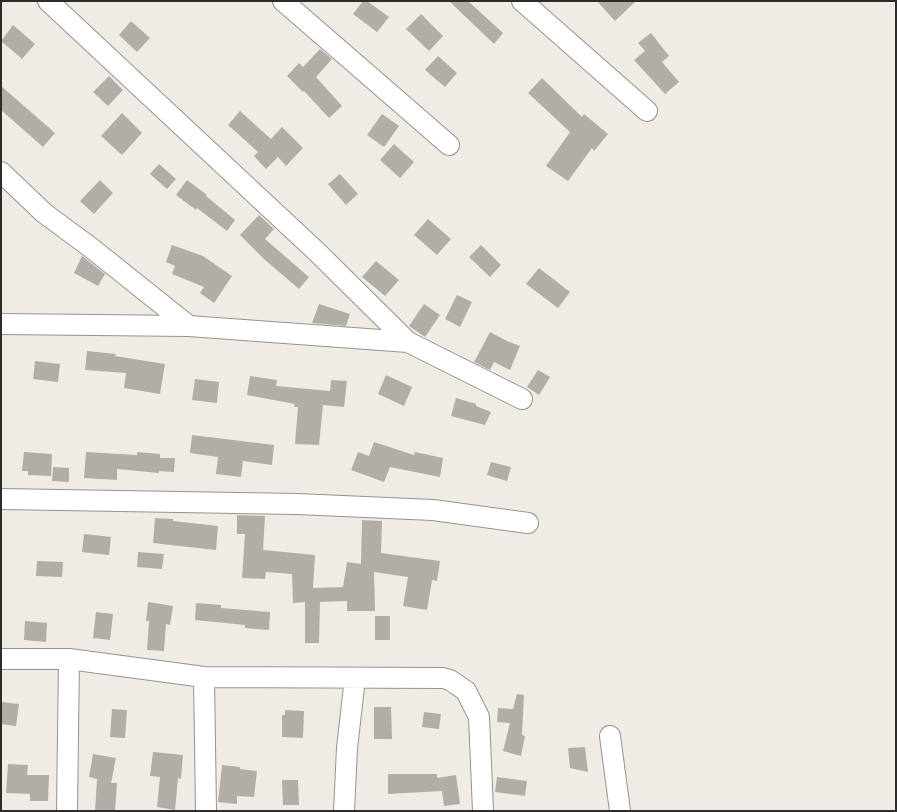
<!DOCTYPE html>
<html>
<head>
<meta charset="utf-8">
<style>
	body { margin:0 }
	#map { position:relative; width:897px; height:812px; overflow:hidden; background:#efece5; font-family:"Libre Baskerville",serif }
	canvas { display:block }
	.frame { position:absolute; inset:0; border:2px solid #2e2c2a; pointer-events:none }
</style>
</head>
<body>
<div id="map">
<canvas width="897" height="812"></canvas>
<div class="frame"></div>
</div>
<script>
const g = document.querySelector('canvas').getContext('2d');
g.lineJoin = 'round';
function fill(path, color) { g.fillStyle = color; g.fill(path, 'evenodd'); }
function stroke(path, color, width, dash) { g.strokeStyle = color; g.lineWidth = width; g.lineCap = dash ? 'butt' : 'round'; g.setLineDash(dash || []); g.stroke(path); }
fill(new Path2D(`
	M 363,1 L 367,1 L 389,17 L 377,32 L 353,14 Z
	M 449,1 L 468,1 L 503,33 L 494,44 Z
	M 597,1 L 636,1 L 615,21 Z
	M 421,14 L 443,36 L 429,51 L 406,29 Z
	M 131,21 L 150,38 L 137,52 L 119,35 Z
	M 13,25 L 35,44 L 22,59 L 1,41 Z
	M 651,33 L 669,56 L 662,62 L 679,82 L 665,94 L 634,60 L 645,51 L 638,43 Z
	M 320,49 L 332,59 L 316,77 L 342,106 L 329,118 L 304,91 L 303,92 L 287,76 L 299,63 L 303,67 Z
	M 438,56 L 457,73 L 445,87 L 425,70 Z
	M 109,76 L 123,90 L 108,106 L 93,92 Z
	M 542,78 L 582,117 L 584,114 L 608,134 L 594,151 L 592,148 L 568,181 L 546,166 L 570,132 L 528,93 Z
	M 1,86 L 55,133 L 43,147 L 1,110 Z
	M 240,111 L 271,139 L 282,127 L 303,148 L 286,166 L 278,157 L 266,169 L 254,156 L 258,152 L 228,125 Z
	M 122,113 L 142,133 L 122,155 L 101,136 Z
	M 382,114 L 399,126 L 384,147 L 367,135 Z
	M 394,144 L 414,162 L 400,178 L 380,160 Z
	M 159,164 L 176,179 L 167,189 L 150,174 Z
	M 340,174 L 358,194 L 346,205 L 328,184 Z
	M 100,180 L 113,193 L 94,214 L 80,201 Z
	M 187,180 L 207,195 L 206,196 L 235,220 L 227,231 L 197,208 L 196,210 L 176,195 Z
	M 259,215 L 274,229 L 265,239 L 309,277 L 299,289 L 265,260 L 240,235 Z
	M 428,219 L 451,239 L 437,255 L 414,235 Z
	M 172,245 L 203,256 L 232,276 L 214,303 L 200,293 L 204,287 L 172,274 L 175,266 L 166,262 Z
	M 481,245 L 501,265 L 490,277 L 469,257 Z
	M 82,256 L 105,274 L 98,286 L 74,273 Z
	M 376,261 L 399,280 L 385,296 L 362,277 Z
	M 539,268 L 570,292 L 558,308 L 526,284 Z
	M 457,295 L 472,302 L 460,327 L 445,319 Z
	M 319,304 L 350,314 L 346,326 L 312,323 Z
	M 424,304 L 440,315 L 425,337 L 409,326 Z
	M 490,332 L 507,341 L 520,346 L 510,370 L 494,362 L 490,370 L 474,362 Z
	M 87,351 L 116,354 L 115,356 L 165,364 L 160,394 L 124,388 L 126,373 L 85,370 Z
	M 35,361 L 60,364 L 58,382 L 33,379 Z
	M 538,370 L 550,377 L 539,395 L 527,387 Z
	M 386,375 L 412,387 L 404,406 L 378,394 Z
	M 250,376 L 277,380 L 276,386 L 330,391 L 331,380 L 347,381 L 344,407 L 323,405 L 319,445 L 295,444 L 298,407 L 294,407 L 295,404 L 247,395 Z
	M 195,379 L 219,382 L 217,403 L 192,400 Z
	M 456,398 L 476,404 L 476,406 L 491,412 L 485,425 L 451,416 Z
	M 192,435 L 274,445 L 272,465 L 243,461 L 241,477 L 216,474 L 218,457 L 190,453 Z
	M 374,442 L 414,455 L 415,452 L 443,458 L 440,477 L 390,467 L 384,482 L 351,470 L 358,452 L 369,456 Z
	M 24,452 L 52,454 L 51,476 L 28,475 L 28,471 L 22,471 Z
	M 86,452 L 137,455 L 137,452 L 160,454 L 160,458 L 175,458 L 174,472 L 159,471 L 159,473 L 117,469 L 117,480 L 84,478 Z
	M 491,462 L 511,467 L 507,481 L 487,475 Z
	M 53,467 L 69,468 L 69,482 L 52,481 Z
	M 237,515 L 265,516 L 263,550 L 315,555 L 313,588 L 343,587 L 347,562 L 361,564 L 362,520 L 382,521 L 381,553 L 440,561 L 437,581 L 432,580 L 427,610 L 403,606 L 408,577 L 374,572 L 375,611 L 347,611 L 347,601 L 320,602 L 319,643 L 305,643 L 305,602 L 293,603 L 292,574 L 266,572 L 265,579 L 242,578 L 245,534 L 237,534 Z
	M 155,518 L 173,519 L 173,521 L 218,526 L 216,550 L 153,543 Z
	M 84,534 L 111,537 L 109,555 L 82,552 Z
	M 138,552 L 164,554 L 162,569 L 137,567 Z
	M 37,561 L 63,562 L 62,577 L 36,576 Z
	M 148,602 L 173,606 L 170,625 L 166,624 L 164,651 L 147,650 L 149,621 L 146,621 Z
	M 196,603 L 221,605 L 221,608 L 270,612 L 269,630 L 245,628 L 245,625 L 195,620 Z
	M 96,612 L 113,614 L 110,640 L 93,638 Z
	M 375,616 L 390,616 L 390,640 L 375,640 Z
	M 25,621 L 47,623 L 46,642 L 24,640 Z
	M 517,694 L 524,695 L 522,735 L 525,736 L 521,756 L 503,751 L 510,723 L 497,722 L 498,708 L 513,709 Z
	M 1,702 L 19,704 L 16,726 L 1,724 Z
	M 374,707 L 391,707 L 392,739 L 374,739 Z
	M 112,709 L 127,710 L 125,738 L 110,737 Z
	M 285,710 L 304,711 L 303,738 L 282,737 L 282,715 L 285,715 Z
	M 424,712 L 441,714 L 439,729 L 422,727 Z
	M 585,747 L 588,772 L 570,768 L 568,748 Z
	M 153,752 L 183,755 L 181,779 L 178,778 L 175,810 L 157,807 L 160,777 L 150,776 Z
	M 93,754 L 116,758 L 111,783 L 117,783 L 115,811 L 95,811 L 97,779 L 89,777 Z
	M 8,764 L 28,765 L 27,775 L 49,775 L 48,801 L 30,801 L 30,794 L 6,793 Z
	M 222,765 L 240,767 L 240,769 L 257,771 L 254,797 L 237,796 L 237,804 L 218,802 Z
	M 388,774 L 437,774 L 437,778 L 456,775 L 460,804 L 444,806 L 442,791 L 388,794 Z
	M 497,777 L 527,781 L 525,796 L 495,792 Z
	M 282,780 L 298,780 L 299,805 L 283,805 Z`), '#b1aea8');
const minor = new Path2D(`
	M 48,1 L 317,252 L 408,342
	M 283,1 L 449,145
	M 522,1 L 647,111
	M 1,172 L 44,213 L 90,247 L 189,326
	M 1,324 L 189,326 L 408,342 L 522,399
	M 1,499 L 297,504 L 433,510 L 528,523
	M 1,659 L 69,659 L 204,677 L 443,678 L 450,680 L 466,691 L 479,717 L 483,811
	M 204,677 L 206,811
	M 610,736 L 620,811
	M 67,811 L 69,659
	M 344,811 L 347,748 L 355,678`);
stroke(minor, '#96938d', 22);
stroke(minor, '#fff', 20);
</script>
</body>
</html>
